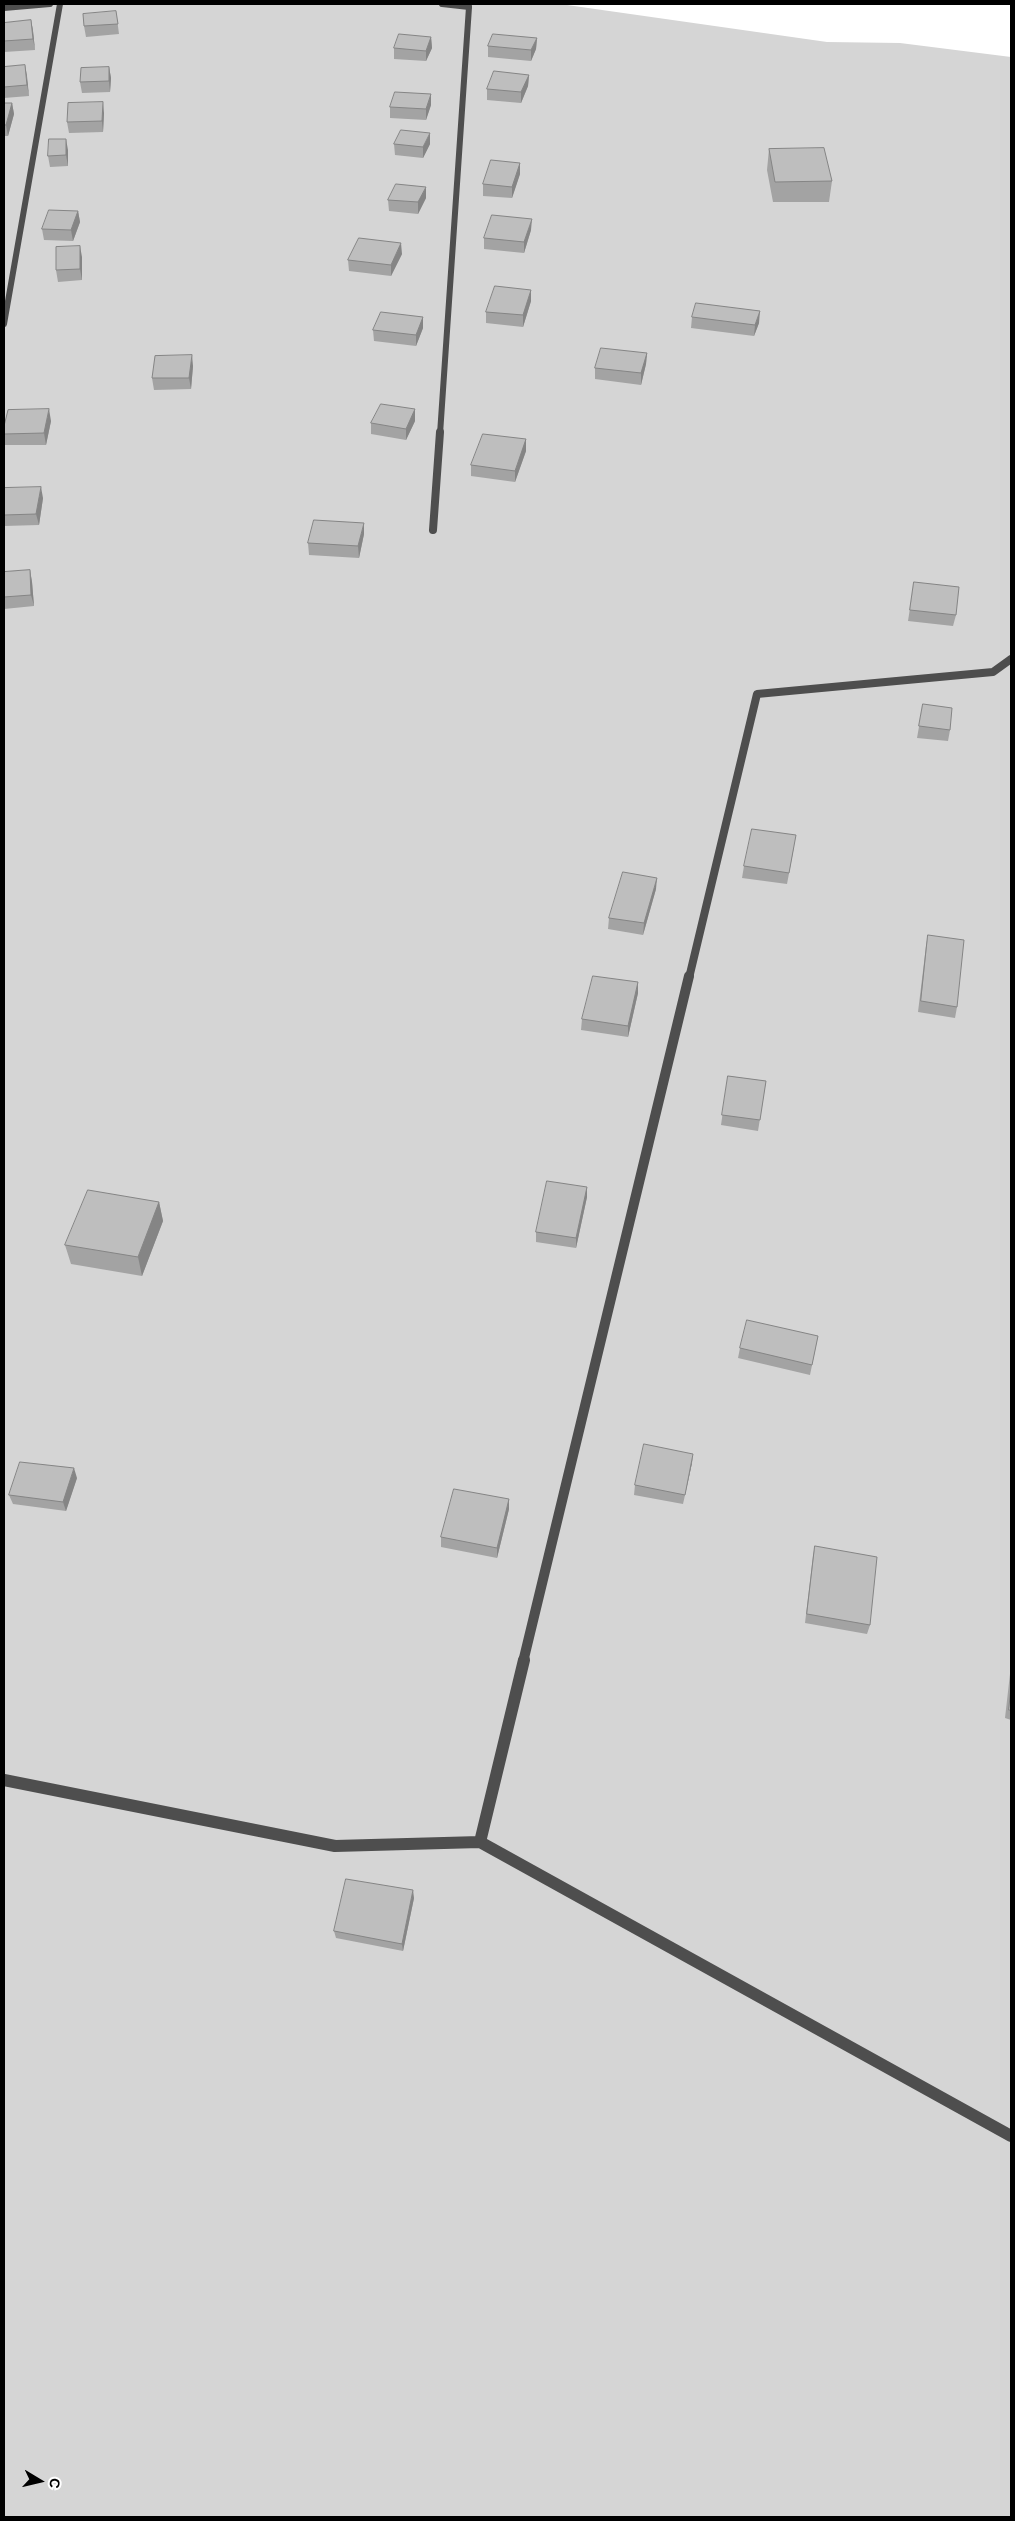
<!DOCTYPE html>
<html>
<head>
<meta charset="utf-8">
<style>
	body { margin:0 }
	#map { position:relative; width:1015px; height:2521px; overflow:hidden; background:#fff; font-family:Barlow,sans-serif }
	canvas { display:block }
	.frame { position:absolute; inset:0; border:5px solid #000; pointer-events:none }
	.north { position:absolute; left:15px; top:2456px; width:50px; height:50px; -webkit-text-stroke:4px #fff; paint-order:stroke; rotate:99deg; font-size:14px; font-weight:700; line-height:20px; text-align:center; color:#000 }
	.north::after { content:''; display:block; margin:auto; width:18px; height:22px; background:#000; clip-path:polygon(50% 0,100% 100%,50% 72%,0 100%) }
</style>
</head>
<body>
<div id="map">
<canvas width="1015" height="2521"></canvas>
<div class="frame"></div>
<div class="north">С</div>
</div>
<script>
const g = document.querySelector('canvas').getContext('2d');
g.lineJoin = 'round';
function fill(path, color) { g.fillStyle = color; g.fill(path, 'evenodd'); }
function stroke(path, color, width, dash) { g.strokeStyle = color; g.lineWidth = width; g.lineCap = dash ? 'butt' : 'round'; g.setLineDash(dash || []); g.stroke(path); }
fill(new Path2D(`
	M 4,4 L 560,4 L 827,42 L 900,43 L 1011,57 L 1011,2517 L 4,2517 Z`), '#d5d5d5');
stroke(new Path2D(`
	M 4,324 L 60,4
	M 440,434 L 469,7`), '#4e4e4e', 6);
stroke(new Path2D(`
	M 433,530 L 440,432
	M 689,978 L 757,694 L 993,672 L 1011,659`), '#4e4e4e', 8);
stroke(new Path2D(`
	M 523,1662 L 689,976`), '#4e4e4e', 10);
stroke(new Path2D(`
	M 4,1780 L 335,1846 L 480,1842 L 1011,2136
	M 480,1842 L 524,1660`), '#4e4e4e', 12);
stroke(new Path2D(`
	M 442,4 L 469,7
	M 4,8 L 50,4`), '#4e4e4e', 6);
fill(new Path2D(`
	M 116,11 L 119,34 L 86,37 L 84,26 Z
	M 31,20 L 33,31 L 35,50 L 4,52 L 4,23 Z
	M 431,37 L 432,48 L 426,61 L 394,59 L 394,48 Z
	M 537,38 L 536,49 L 531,61 L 488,57 L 488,46 Z
	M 25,65 L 29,96 L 4,98 L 4,67 Z
	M 109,67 L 111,78 L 110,92 L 82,93 L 80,82 Z
	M 529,75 L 528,86 L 521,103 L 487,100 L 487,89 Z
	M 431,94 L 431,105 L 426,120 L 390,118 L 390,107 Z
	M 4,103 L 12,103 L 14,114 L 8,136 L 4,136 Z
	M 104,113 L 103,132 L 69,133 L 67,122 Z
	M 394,144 L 430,144 L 423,158 L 395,155 Z
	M 769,149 L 832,181 L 829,202 L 773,202 L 767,170 Z
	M 68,150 L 68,166 L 50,167 L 48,156 Z
	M 520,163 L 520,174 L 512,198 L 483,196 L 483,184 Z
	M 426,198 L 418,214 L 389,211 L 388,200 Z
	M 78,211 L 80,222 L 73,241 L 44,240 L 42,229 Z
	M 531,230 L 524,253 L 484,249 L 484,238 Z
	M 402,254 L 391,276 L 349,271 L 348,260 Z
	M 82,257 L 82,280 L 58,282 L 56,270 Z
	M 531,290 L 531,301 L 523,327 L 486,323 L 486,312 Z
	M 423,317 L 423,328 L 416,346 L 374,341 L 373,330 Z
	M 692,317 L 759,323 L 754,336 L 691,328 Z
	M 647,353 L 646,364 L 641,385 L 595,379 L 595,368 Z
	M 193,366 L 191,389 L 154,390 L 152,378 Z
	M 415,409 L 415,421 L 406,440 L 371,434 L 371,423 Z
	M 51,421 L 46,445 L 4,445 L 4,426 Z
	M 526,439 L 526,451 L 515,482 L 471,476 L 471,465 Z
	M 4,488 L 43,498 L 39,525 L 4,526 Z
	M 364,534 L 359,558 L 309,555 L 308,543 Z
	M 30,570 L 32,582 L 34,606 L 4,609 L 4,572 Z
	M 914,582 L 956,615 L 953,626 L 908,621 Z
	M 923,704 L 950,730 L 948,741 L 917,738 Z
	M 794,847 L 787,884 L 742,878 L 744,866 Z
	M 656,889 L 643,935 L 608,929 L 609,918 Z
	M 928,935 L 957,1007 L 955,1018 L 918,1012 L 926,946 Z
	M 638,982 L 638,993 L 628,1037 L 581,1030 L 582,1019 Z
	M 728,1076 L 766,1081 L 758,1131 L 721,1125 Z
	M 587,1187 L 587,1197 L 576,1248 L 536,1242 L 536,1232 Z
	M 159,1202 L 163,1221 L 142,1276 L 71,1264 L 65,1245 Z
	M 818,1336 L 810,1375 L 738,1358 L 740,1348 Z
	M 692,1463 L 683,1504 L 634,1495 L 635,1485 Z
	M 77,1478 L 66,1511 L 13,1504 L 9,1495 Z
	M 509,1499 L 509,1509 L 497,1558 L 441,1547 L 441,1537 Z
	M 815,1546 L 870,1625 L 867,1634 L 805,1623 L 813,1556 Z
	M 1011,1665 L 1011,1720 L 1005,1718 Z
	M 414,1898 L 403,1951 L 336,1938 L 334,1931 Z`), '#a3a3a3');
fill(new Path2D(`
	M 31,20 L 33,31 L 35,50 L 33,39 Z
	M 431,37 L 432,48 L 426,61 L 426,51 Z
	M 537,38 L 536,49 L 531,61 L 531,50 Z
	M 25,65 L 27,76 L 29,96 L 27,85 Z
	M 109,67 L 111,78 L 110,92 L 109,81 Z
	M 529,75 L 528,86 L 521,103 L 521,92 Z
	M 431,94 L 431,105 L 426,120 L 426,109 Z
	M 103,102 L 104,113 L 103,132 L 102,121 Z
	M 12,103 L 14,114 L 8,136 L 6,125 Z
	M 430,133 L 430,144 L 423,158 L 423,147 Z
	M 66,139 L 68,150 L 68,166 L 66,155 Z
	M 520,163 L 520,174 L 512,198 L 512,187 Z
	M 426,187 L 426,198 L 418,214 L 418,202 Z
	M 78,211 L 80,222 L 73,241 L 71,230 Z
	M 532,219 L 531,230 L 524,253 L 524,242 Z
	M 401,243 L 402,254 L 391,276 L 391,265 Z
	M 80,246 L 82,257 L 82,280 L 80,269 Z
	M 531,290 L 531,301 L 523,327 L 523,315 Z
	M 760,311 L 759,323 L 754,336 L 755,325 Z
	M 423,317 L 423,328 L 416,346 L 416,335 Z
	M 647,353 L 646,364 L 641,385 L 641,373 Z
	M 192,355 L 193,366 L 191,389 L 189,378 Z
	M 49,409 L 51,421 L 46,445 L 44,433 Z
	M 415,409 L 415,421 L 406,440 L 406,429 Z
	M 526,439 L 526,451 L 515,482 L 515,471 Z
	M 41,487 L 43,498 L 39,525 L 36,514 Z
	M 364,523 L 364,534 L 359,558 L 358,546 Z
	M 30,570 L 32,582 L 34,606 L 31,595 Z
	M 657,878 L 656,889 L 643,935 L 644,923 Z
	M 638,982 L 638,993 L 628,1037 L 628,1026 Z
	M 587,1187 L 587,1197 L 576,1248 L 576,1238 Z
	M 159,1202 L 163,1221 L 142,1276 L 138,1257 Z
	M 693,1454 L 692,1463 L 683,1504 L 685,1495 Z
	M 74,1468 L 77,1478 L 66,1511 L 63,1502 Z
	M 509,1499 L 509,1509 L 497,1558 L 497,1548 Z
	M 413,1890 L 414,1898 L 403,1951 L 402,1944 Z`), '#858585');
const building = new Path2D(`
	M 116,11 L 118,24 L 84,26 L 83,14 Z
	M 31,20 L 33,39 L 4,41 L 4,23 Z
	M 399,34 L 431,37 L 426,51 L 394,48 Z
	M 493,34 L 537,38 L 531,50 L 488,46 Z
	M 25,65 L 27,85 L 4,87 L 4,67 Z
	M 109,67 L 109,81 L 80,82 L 81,68 Z
	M 494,71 L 529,75 L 521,92 L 487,89 Z
	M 395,92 L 431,94 L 426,109 L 390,107 Z
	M 103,102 L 102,121 L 67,122 L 68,103 Z
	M 4,103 L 12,103 L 6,125 L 4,125 Z
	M 401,130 L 430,133 L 423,147 L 394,144 Z
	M 49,139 L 66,139 L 66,155 L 48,156 Z
	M 824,148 L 832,181 L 775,182 L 769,149 Z
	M 491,160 L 520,163 L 512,187 L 483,184 Z
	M 396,184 L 426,187 L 418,202 L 388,200 Z
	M 49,210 L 78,211 L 71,230 L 42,229 Z
	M 492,215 L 532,219 L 524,242 L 484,238 Z
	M 359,238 L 401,243 L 391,265 L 348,260 Z
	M 80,246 L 80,269 L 56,270 L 56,247 Z
	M 495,286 L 531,290 L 523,315 L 486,312 Z
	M 696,303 L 760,311 L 755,325 L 692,317 Z
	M 381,312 L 423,317 L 416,335 L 373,330 Z
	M 601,348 L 647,353 L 641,373 L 595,368 Z
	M 192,355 L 189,378 L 152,378 L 155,356 Z
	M 381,404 L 415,409 L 406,429 L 371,423 Z
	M 49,409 L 44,433 L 4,434 L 4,426 L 8,410 Z
	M 483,434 L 526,439 L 515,471 L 471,465 Z
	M 41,487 L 36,514 L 4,515 L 4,488 Z
	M 314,520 L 364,523 L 358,546 L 308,543 Z
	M 30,570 L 31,595 L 4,597 L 4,572 Z
	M 914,582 L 959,587 L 956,615 L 910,610 Z
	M 923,704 L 952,708 L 950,730 L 919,726 Z
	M 752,829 L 796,835 L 789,873 L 744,866 Z
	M 623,872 L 657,878 L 644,923 L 609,918 Z
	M 928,935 L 964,940 L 957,1007 L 921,1001 Z
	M 593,976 L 638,982 L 628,1026 L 582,1019 Z
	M 728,1076 L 766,1081 L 760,1120 L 722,1115 Z
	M 547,1181 L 587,1187 L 576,1238 L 536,1232 Z
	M 88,1190 L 159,1202 L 138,1257 L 65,1245 Z
	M 747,1320 L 818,1336 L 812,1365 L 740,1348 Z
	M 644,1444 L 693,1454 L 685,1495 L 635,1485 Z
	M 20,1462 L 74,1468 L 63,1502 L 9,1495 Z
	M 454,1489 L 509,1499 L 497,1548 L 441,1537 Z
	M 815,1546 L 877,1557 L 870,1625 L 807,1614 Z
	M 1011,1688 L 1011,1710 L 1009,1710 Z
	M 346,1879 L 413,1890 L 402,1944 L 334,1931 Z`);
fill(building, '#bebebe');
stroke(building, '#858585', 1);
</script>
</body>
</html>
